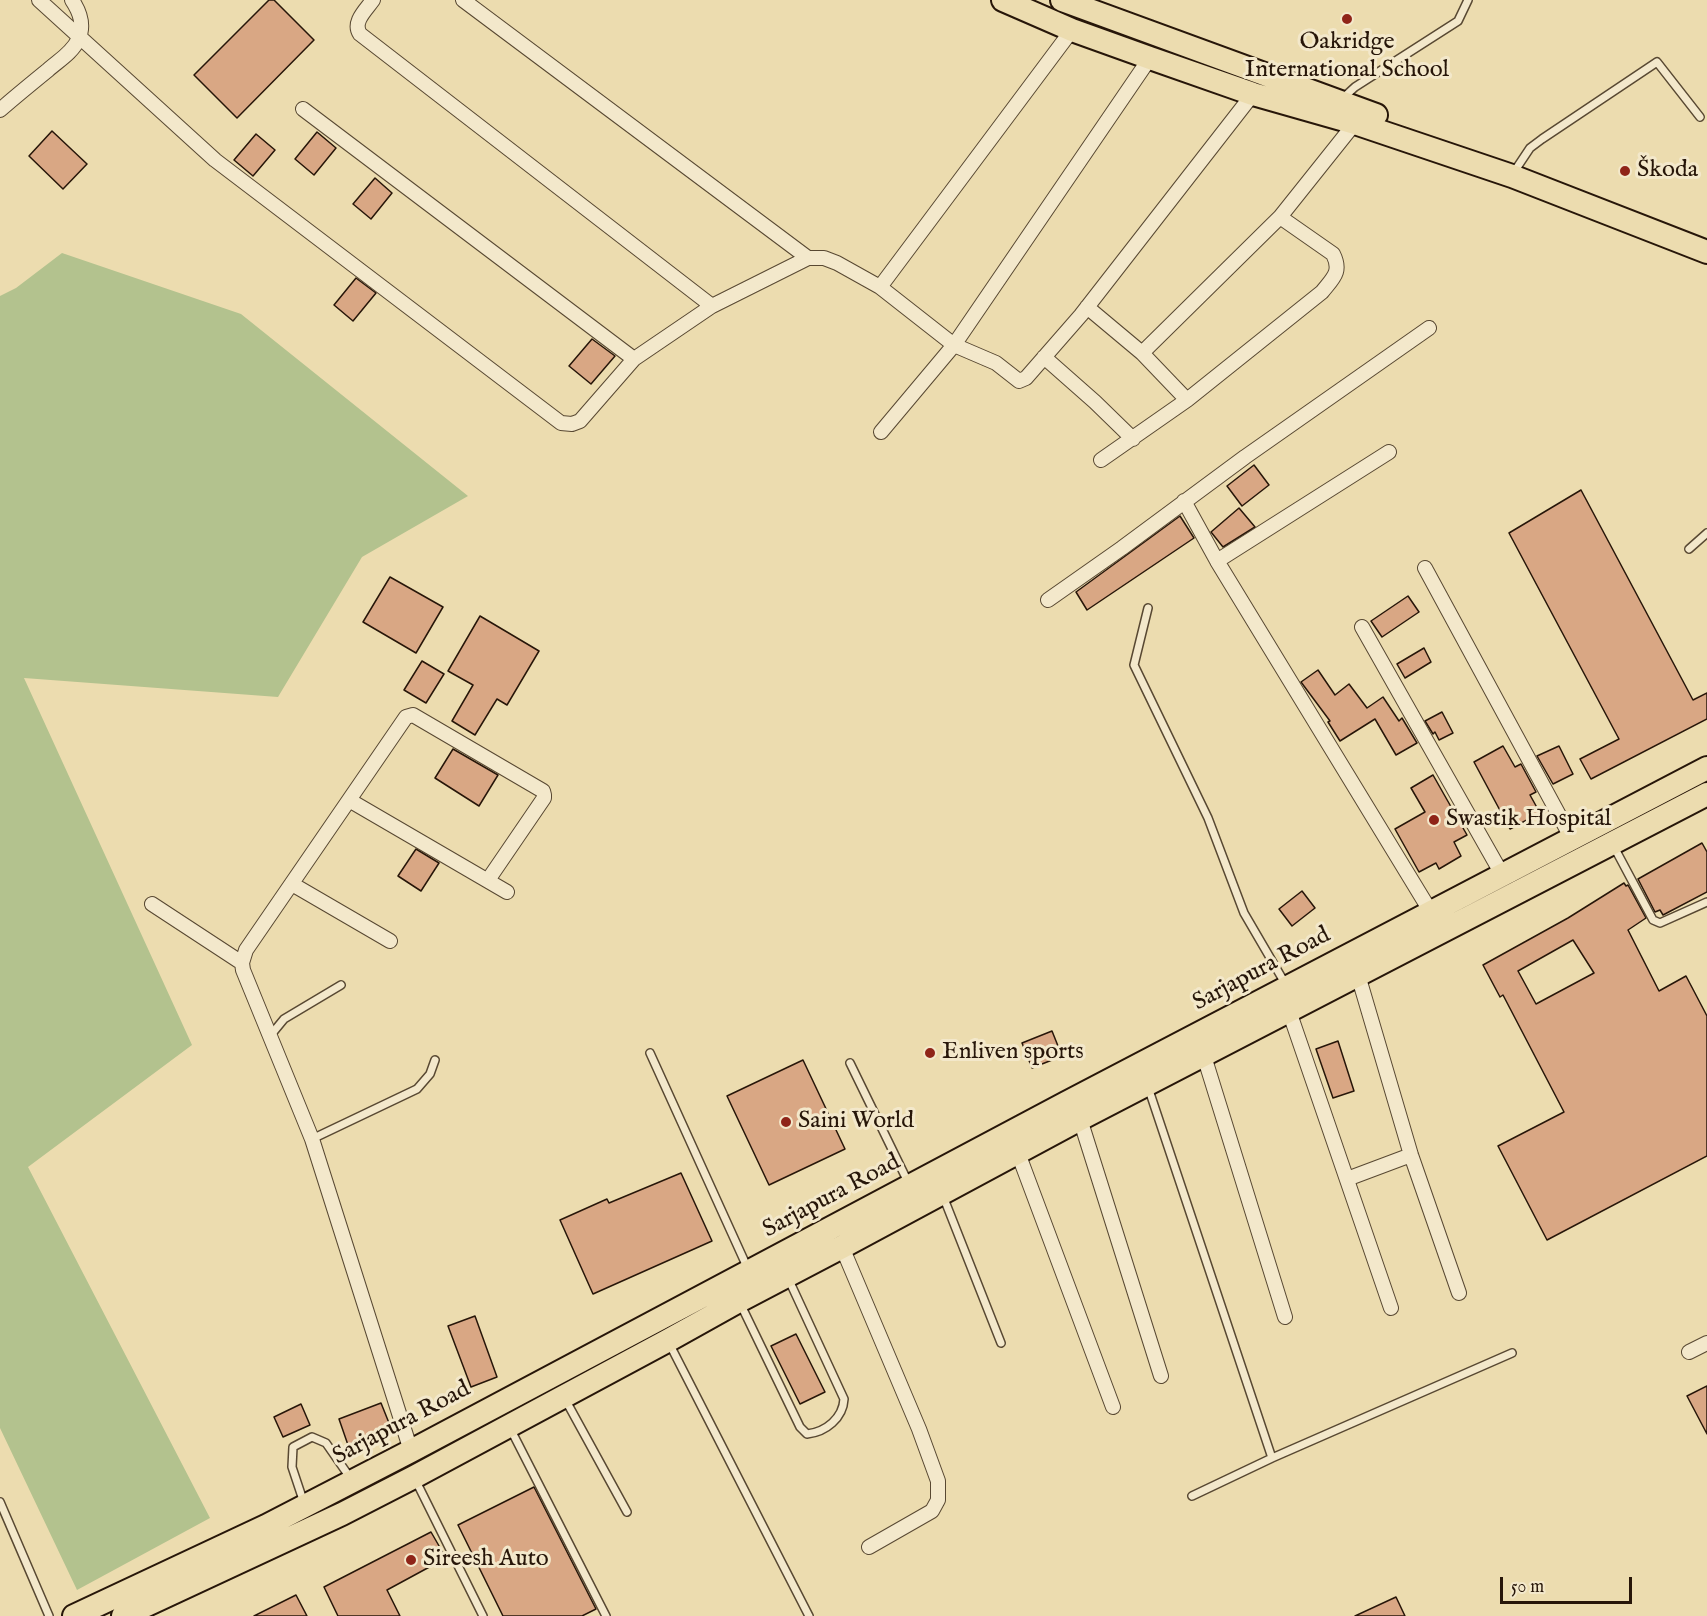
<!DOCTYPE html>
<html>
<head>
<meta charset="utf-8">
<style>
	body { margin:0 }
	#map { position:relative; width:1707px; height:1616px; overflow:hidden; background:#ecdcaf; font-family:"IM FELL English",serif }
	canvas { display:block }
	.scale { position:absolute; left:1500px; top:1577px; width:132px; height:27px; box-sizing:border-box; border:3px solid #271609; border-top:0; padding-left:8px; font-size:18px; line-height:21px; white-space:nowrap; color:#271609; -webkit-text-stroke:4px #f3e8cb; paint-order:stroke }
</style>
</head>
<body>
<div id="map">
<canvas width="1707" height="1616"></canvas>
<div class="scale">50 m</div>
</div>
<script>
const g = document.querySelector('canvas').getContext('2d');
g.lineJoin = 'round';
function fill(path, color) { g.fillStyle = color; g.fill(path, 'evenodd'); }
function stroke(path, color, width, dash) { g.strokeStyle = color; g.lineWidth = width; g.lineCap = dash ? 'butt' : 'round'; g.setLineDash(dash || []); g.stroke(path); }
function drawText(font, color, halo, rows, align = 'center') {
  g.font = font + ' "IM FELL English",serif'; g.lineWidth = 6; g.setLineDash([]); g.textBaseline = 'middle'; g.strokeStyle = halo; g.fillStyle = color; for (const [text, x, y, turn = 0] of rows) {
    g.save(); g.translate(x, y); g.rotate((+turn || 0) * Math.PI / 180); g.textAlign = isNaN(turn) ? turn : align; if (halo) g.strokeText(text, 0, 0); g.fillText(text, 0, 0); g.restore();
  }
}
fill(new Path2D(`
	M 62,253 L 241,314 L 468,496 L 362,557 L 278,697 L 24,678 L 192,1045 L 28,1167 L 210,1518 L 77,1590 L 0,1428 L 0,296 L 16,288 Z`), '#b3c28e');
const building = new Path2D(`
	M 269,0 L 274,0 L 314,40 L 237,118 L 194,75 Z
	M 52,131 L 87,164 L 63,189 L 29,156 Z
	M 317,132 L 336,148 L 314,175 L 295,159 Z
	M 256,134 L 275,150 L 253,176 L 234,160 Z
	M 375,178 L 392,193 L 371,219 L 353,204 Z
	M 356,278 L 376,293 L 353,321 L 334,305 Z
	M 592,339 L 615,356 L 591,384 L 569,366 Z
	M 1254,465 L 1269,485 L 1242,506 L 1227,486 Z
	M 1581,490 L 1693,700 L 1707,693 L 1707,719 L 1591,779 L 1580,759 L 1619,739 L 1509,533 Z
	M 1239,508 L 1255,527 L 1223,547 L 1211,532 Z
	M 1180,516 L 1194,538 L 1087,610 L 1076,592 Z
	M 390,577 L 443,607 L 416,653 L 363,622 Z
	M 1408,596 L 1419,612 L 1382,637 L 1371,621 Z
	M 480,616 L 539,651 L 507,705 L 497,699 L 475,735 L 452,721 L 473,685 L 448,671 Z
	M 1424,648 L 1431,662 L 1405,678 L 1397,664 Z
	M 422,661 L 444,674 L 426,703 L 404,690 Z
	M 1318,670 L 1335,695 L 1349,684 L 1367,708 L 1383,697 L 1399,721 L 1402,718 L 1417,743 L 1396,755 L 1375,719 L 1340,741 L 1328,722 L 1330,721 L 1301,682 Z
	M 1442,712 L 1453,733 L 1439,740 L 1435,732 L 1433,734 L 1425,721 Z
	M 1503,746 L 1515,767 L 1521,764 L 1536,792 L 1530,795 L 1540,813 L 1510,829 L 1474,762 Z
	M 1559,746 L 1573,774 L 1553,784 L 1537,756 Z
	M 453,749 L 498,775 L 479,806 L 435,778 Z
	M 1433,775 L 1467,835 L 1454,842 L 1461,856 L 1439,869 L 1436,863 L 1419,872 L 1395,829 L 1425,812 L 1411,788 Z
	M 1702,843 L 1707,852 L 1707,892 L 1663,915 L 1660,910 L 1655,912 L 1638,879 Z
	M 416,849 L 439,863 L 421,891 L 398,876 Z
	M 1624,883 L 1626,886 L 1628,885 L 1646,918 L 1628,930 L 1659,991 L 1686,976 L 1707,1016 L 1707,1156 L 1547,1240 L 1498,1146 L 1564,1112 L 1503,995 L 1500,997 L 1483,965 L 1568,918 ZM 1573,940 L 1594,973 L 1536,1004 L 1518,971 Z
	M 1302,891 L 1315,908 L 1292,926 L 1279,909 Z
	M 1052,1031 L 1062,1056 L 1032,1068 L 1022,1043 Z
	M 1338,1041 L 1354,1091 L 1333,1098 L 1316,1049 Z
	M 803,1060 L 845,1149 L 769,1185 L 727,1096 Z
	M 681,1173 L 712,1241 L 593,1294 L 560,1220 L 607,1199 L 609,1203 Z
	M 475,1316 L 497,1377 L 471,1387 L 448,1326 Z
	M 796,1334 L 825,1392 L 800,1404 L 771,1346 Z
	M 1707,1386 L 1707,1434 L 1687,1396 Z
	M 381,1403 L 391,1428 L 348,1445 L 339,1419 Z
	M 301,1404 L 310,1425 L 283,1437 L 274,1417 Z
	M 534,1487 L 596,1609 L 582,1616 L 503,1616 L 458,1525 Z
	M 431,1532 L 446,1558 L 387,1590 L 400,1616 L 338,1616 L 324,1587 Z
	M 296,1595 L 307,1616 L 254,1616 Z
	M 1396,1597 L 1405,1616 L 1355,1616 Z`);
fill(building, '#d9a784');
stroke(building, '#271609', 1.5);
const service = new Path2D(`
	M 1343,98 L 1355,87 L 1458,21 L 1468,0
	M 1514,172 L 1530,148 L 1542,139 L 1657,62 L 1700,117
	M 1689,549 L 1707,533
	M 1148,608 L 1134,665 L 1208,818 L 1244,913 L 1286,985
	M 1613,845 L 1653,920 L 1660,923 L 1707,902
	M 270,1036 L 284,1019 L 341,985
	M 650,1053 L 748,1269
	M 850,1063 L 908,1182
	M 1148,1087 L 1272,1458
	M 312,1139 L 417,1089 L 430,1074 L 435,1060
	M 943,1196 L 1001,1343
	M 740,1303 L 800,1427 L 807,1434 C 826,1432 843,1418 844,1399 L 788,1278
	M 669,1343 L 809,1616
	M 565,1399 L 627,1512
	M 510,1428 L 606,1616
	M 415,1479 L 483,1616
	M 1192,1496 L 1272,1458 L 1512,1353
	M 0,1502 L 49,1616
	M 304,1503 L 292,1467 L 293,1447 L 312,1437 L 326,1443 L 351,1479`);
const minor = new Path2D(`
	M 39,0 L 215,160 L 561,423 L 572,424 L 580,421 L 634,359 L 712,306 L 808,258 L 824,258 L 837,263 L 880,287
	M 373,0 C 366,10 352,22 360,34 L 712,306
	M 463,0 L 808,258
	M 1072,30 L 880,287 L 954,345 L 996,363 L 1019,381 L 1026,378 L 1081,315 L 1253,94
	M 303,109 L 634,359
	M 0,110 C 16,96 32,83 48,70 C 58,61 72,53 78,40 C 85,25 80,12 72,0
	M 1087,307 L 1142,353
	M 1044,357 L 1095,402 L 1133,439
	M 1187,400 L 1142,353 L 1280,217
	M 881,432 L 954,345 L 1150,58
	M 1101,460 L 1187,400 L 1322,292 C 1333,278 1342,272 1333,254 L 1280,217 L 1355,123
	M 1184,501 L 1217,561 L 1434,917
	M 1217,561 L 1389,452
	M 1425,568 L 1572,839
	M 1048,600 L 1122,548 L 1245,457 L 1429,328
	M 1362,627 L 1503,876
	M 349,800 L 507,892
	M 292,884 L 390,941
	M 152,904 L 242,963
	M 1358,975 L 1411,1155 L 1459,1293
	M 1289,1011 L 1391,1308
	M 1204,1056 L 1285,1317
	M 1080,1119 L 1161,1376
	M 1018,1153 L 1113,1407
	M 1347,1179 L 1411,1155
	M 842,1247 L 919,1429 L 938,1481 L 938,1500 L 932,1511 L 869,1547
	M 1689,1352 L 1707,1343
	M 411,1451 L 312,1139 L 243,970 L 242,963 L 246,950 L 406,717 L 413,715 L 543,791 L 544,795 L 544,798 L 488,880`);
const primary = new Path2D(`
	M 1003,0 L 1072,30 L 1150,58 L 1253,94 L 1355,123 L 1512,176 L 1707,252
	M 1062,0 L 1376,115
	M 74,1616 L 266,1526 L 411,1451 L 1066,1103 L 1707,768
	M 123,1616 L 342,1514 L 414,1477 L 667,1341 L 739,1301 L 842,1247 L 1080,1119 L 1707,794`);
stroke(service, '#584832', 10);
stroke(minor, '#584832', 16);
stroke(primary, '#271609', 26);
stroke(service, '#f3e8cb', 7);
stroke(minor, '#f3e8cb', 14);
stroke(primary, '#ecdcaf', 22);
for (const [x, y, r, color] of [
	[1347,19,6,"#8f2418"],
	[1625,171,6,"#8f2418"],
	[1434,820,6,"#8f2418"],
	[930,1053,6,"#8f2418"],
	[786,1122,6,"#8f2418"],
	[411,1560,6,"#8f2418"]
]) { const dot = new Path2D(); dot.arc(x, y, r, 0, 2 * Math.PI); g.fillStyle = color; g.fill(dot); stroke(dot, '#f3e8cb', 2); }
drawText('24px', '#271609', '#f3e8cb', [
	["Oakridge",1347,43,"center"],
	["International School",1347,71,"center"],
	["Škoda",1637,171],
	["Swastik Hospital",1446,820],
	["Enliven sports",942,1053],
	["Saini World",798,1122],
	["Sireesh Auto",423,1560]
], 'left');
drawText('24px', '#271609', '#f3e8cb', [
	["Sarjapura Road",1262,970,-28],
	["Sarjapura Road",832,1197,-28],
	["Sarjapura Road",402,1424,-28]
]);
</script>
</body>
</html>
